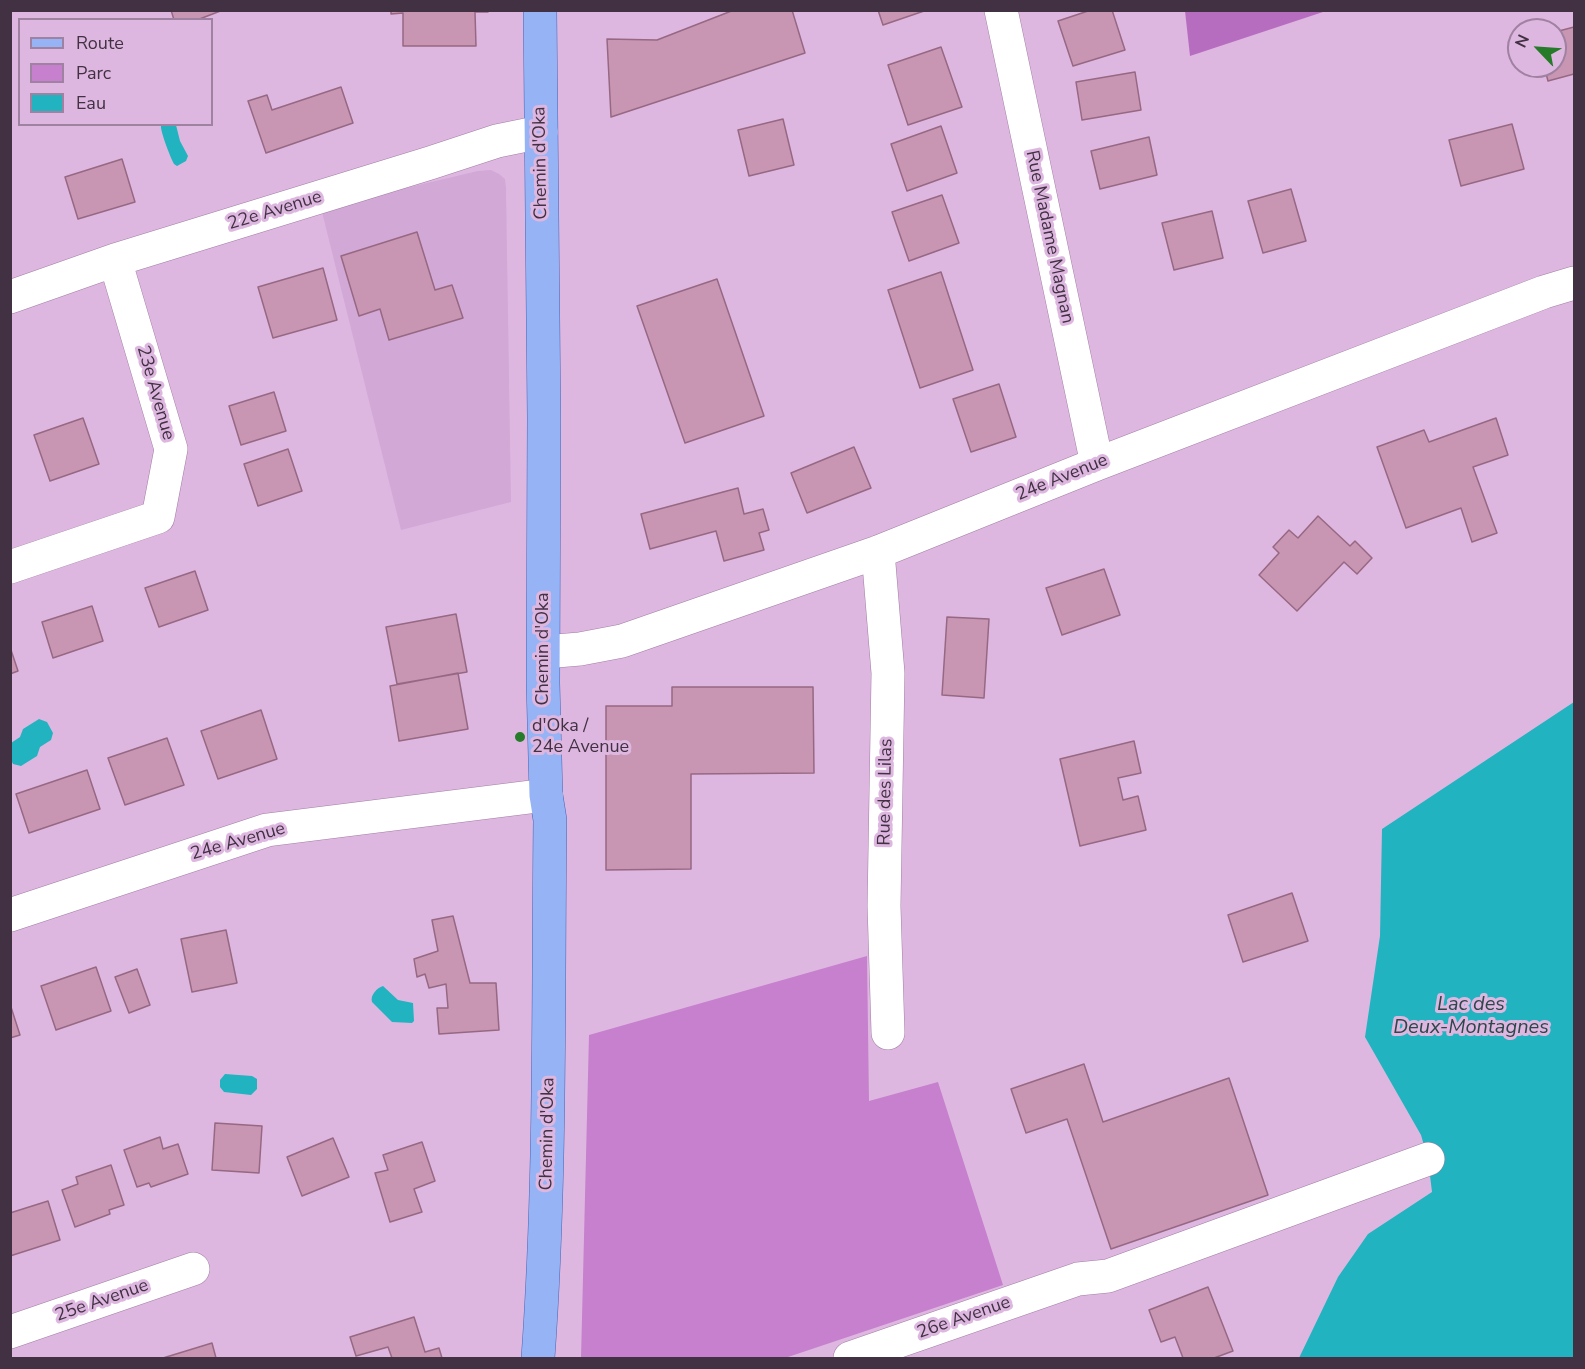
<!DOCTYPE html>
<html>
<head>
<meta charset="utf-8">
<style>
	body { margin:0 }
	#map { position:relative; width:1585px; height:1369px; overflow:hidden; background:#deb7e1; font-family:"Nunito Sans",sans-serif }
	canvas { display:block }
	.frame { position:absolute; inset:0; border:12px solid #413142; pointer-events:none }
	.legend { position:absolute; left:18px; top:18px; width:195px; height:108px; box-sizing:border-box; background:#deb7e1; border:2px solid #9f81a1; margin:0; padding:8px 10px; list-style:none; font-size:18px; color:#413142 }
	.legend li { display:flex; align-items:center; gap:12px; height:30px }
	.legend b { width:30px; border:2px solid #9f81a1 }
	.north { position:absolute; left:1507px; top:18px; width:60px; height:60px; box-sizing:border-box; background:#deb7e1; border:2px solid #9f81a1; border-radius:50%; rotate:295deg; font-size:16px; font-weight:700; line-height:24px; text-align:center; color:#413142 }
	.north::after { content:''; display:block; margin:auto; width:21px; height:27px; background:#257b29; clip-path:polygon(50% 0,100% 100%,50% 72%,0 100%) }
</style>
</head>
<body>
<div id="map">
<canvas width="1585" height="1369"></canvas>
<div class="frame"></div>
<ul class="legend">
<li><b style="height:8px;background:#95b3f5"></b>Route</li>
<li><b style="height:16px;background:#c680cd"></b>Parc</li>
<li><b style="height:16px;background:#21b3bf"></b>Eau</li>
</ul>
<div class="north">N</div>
</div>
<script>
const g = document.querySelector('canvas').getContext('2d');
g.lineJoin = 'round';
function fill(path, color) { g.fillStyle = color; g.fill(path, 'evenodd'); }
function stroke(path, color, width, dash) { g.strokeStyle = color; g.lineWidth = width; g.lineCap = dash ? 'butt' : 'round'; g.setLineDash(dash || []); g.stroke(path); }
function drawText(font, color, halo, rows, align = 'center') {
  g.font = font + ' "Nunito Sans",sans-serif'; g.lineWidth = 6; g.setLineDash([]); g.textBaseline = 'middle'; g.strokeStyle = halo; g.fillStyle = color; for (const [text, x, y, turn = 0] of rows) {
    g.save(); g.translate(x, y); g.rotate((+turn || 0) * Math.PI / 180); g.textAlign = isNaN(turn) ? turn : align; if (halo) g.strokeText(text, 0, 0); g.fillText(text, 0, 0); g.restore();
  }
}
fill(new Path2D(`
	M 491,170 L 499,174 L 505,179 L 506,188 L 511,502 L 401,530 L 321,208 L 478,171 Z`), '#d2a8d6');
fill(new Path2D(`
	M 867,956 L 869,1101 L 938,1082 L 1003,1285 L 785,1358 L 581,1358 L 589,1035 Z`), '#c680cd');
fill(new Path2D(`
	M 1185,11 L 1185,10 L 1326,11 L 1190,56 Z`), '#b76dbf');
fill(new Path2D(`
	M 161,125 L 176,125 L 180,141 L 188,156 L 186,161 L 177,166 L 174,164 C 170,156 160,131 161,125 Z
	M 1574,702 L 1574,1358 L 1299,1358 L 1338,1277 L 1368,1234 L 1432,1192 L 1428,1159 L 1421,1135 L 1365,1037 L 1380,936 L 1382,829 Z
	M 39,719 L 47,722 L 53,733 L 51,740 L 40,747 L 37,756 L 21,766 L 13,764 L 11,760 L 11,743 L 20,737 L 23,729 Z
	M 383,986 L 398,1000 L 413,1003 L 414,1021 L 412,1023 L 392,1022 L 372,1002 C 370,995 377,988 383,986 Z
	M 225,1074 L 252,1076 L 257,1079 L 257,1089 L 251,1095 L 224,1092 L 220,1087 L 220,1080 Z`), '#21b3bf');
const building = new Path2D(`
	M 171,10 L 223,10 L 197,20 L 174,20 Z
	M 391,10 L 488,10 L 488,12 L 475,12 L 476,46 L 403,46 L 403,13 L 391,14 Z
	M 734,10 L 792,10 L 805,53 L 611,117 L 607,39 L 657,40 Z
	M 878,10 L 927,10 L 883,25 Z
	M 1091,10 L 1112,10 L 1125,50 L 1073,66 L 1058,21 Z
	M 1574,27 L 1574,74 L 1548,81 L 1544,66 L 1555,66 L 1555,32 Z
	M 941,47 L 962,107 L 908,125 L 888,65 Z
	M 1135,72 L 1141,110 L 1082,120 L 1076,82 Z
	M 341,87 L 353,123 L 266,153 L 248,101 L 267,95 L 272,110 Z
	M 783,119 L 794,165 L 749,176 L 738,130 Z
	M 1512,124 L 1524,169 L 1461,186 L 1449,140 Z
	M 941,126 L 957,173 L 907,191 L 891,144 Z
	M 1149,137 L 1157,175 L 1100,189 L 1091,151 Z
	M 122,159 L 135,202 L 78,219 L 65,177 Z
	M 1291,189 L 1306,241 L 1263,253 L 1248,201 Z
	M 942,195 L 959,243 L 909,261 L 892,212 Z
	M 1212,211 L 1223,258 L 1174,270 L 1162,223 Z
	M 417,232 L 435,290 L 452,285 L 463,318 L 389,340 L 380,309 L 359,316 L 341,256 Z
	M 323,268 L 337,320 L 273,338 L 258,287 Z
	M 941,272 L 973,370 L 920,388 L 888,290 Z
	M 717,279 L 764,416 L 685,443 L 637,306 Z
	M 999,384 L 1016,437 L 971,452 L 953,399 Z
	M 274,392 L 286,431 L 241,445 L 229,406 Z
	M 83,418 L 99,464 L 50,481 L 34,435 Z
	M 1496,418 L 1508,455 L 1473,467 L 1497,533 L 1472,542 L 1461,508 L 1406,528 L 1377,447 L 1424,430 L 1429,442 Z
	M 854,447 L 871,488 L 807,513 L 791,473 Z
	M 288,449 L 302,491 L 258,506 L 244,464 Z
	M 738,488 L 744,514 L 763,509 L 769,530 L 759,533 L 764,550 L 724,561 L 716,531 L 650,549 L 641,514 Z
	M 1318,516 L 1350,546 L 1355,541 L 1372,558 L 1357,574 L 1344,562 L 1297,611 L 1259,575 L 1279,553 L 1273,547 L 1289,530 L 1298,538 Z
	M 1104,569 L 1120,615 L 1062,635 L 1046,588 Z
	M 195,571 L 208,610 L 159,627 L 145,588 Z
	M 92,606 L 103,641 L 53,658 L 42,622 Z
	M 456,614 L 467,672 L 397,684 L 386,627 Z
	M 947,617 L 989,619 L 984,698 L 942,695 Z
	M 10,647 L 18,671 L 10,674 Z
	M 458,673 L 468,729 L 399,741 L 390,686 Z
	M 672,687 L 813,687 L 814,773 L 691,774 L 691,869 L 606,870 L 606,706 L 672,706 Z
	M 261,710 L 277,759 L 218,779 L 201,731 Z
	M 167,738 L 184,785 L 125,805 L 108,758 Z
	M 1134,741 L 1141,773 L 1118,778 L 1123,800 L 1138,796 L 1146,830 L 1080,846 L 1060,759 Z
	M 87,770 L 100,809 L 29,833 L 16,794 Z
	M 1292,893 L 1308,941 L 1243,962 L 1228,915 Z
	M 453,916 L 470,983 L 496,983 L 499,1030 L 439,1034 L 437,1008 L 448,1008 L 446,984 L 429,988 L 425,974 L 417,977 L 414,959 L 438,951 L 432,920 Z
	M 226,930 L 237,983 L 192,992 L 181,939 Z
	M 96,967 L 111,1011 L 56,1030 L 41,986 Z
	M 137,969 L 150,1005 L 129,1013 L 115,977 Z
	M 10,1004 L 20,1035 L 10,1038 Z
	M 1084,1064 L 1103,1122 L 1229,1078 L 1268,1195 L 1111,1249 L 1067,1119 L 1026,1133 L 1011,1089 Z
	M 215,1123 L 262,1126 L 259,1173 L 212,1170 Z
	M 160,1137 L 163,1149 L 178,1144 L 188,1174 L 151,1187 L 149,1183 L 137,1187 L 124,1150 Z
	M 333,1138 L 349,1177 L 302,1196 L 287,1157 Z
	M 422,1142 L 435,1181 L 414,1189 L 422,1212 L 390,1222 L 375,1173 L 388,1170 L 383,1155 Z
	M 111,1165 L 124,1205 L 109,1210 L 110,1214 L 75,1227 L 62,1190 L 78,1184 L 76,1177 Z
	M 48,1201 L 60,1240 L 10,1256 L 10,1213 Z
	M 1208,1287 L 1233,1351 L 1214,1358 L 1183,1358 L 1175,1337 L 1161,1342 L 1149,1310 Z
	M 414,1317 L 425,1352 L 439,1348 L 442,1358 L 392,1358 L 388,1347 L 356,1356 L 350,1337 Z
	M 212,1343 L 216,1358 L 163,1358 Z`);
fill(building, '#c896b2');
stroke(building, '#966883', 1.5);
const minor = new Path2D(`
	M 1001,10 L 1097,464
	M 10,297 L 115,260 L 430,163 L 497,141 L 541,132
	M 878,552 L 888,673 L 884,906 L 888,1033
	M 10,567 L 158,517 L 171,449 L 115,260
	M 544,652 L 580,649 L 622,641 L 878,552 L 1097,464 L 1544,292 L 1574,283
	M 10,915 L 267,830 L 546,795
	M 10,1332 L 193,1269
	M 850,1358 L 1078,1279 L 1108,1276 L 1428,1159`);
const major = new Path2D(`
	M 538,1358 C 551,1179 548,1000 550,820 L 546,795 L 543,683 L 544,418 L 540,10`);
stroke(minor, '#a17da4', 34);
stroke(major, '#4964b2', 34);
stroke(minor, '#fff', 33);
stroke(major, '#95b3f5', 33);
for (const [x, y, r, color] of [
	[520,737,6,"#257b29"]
]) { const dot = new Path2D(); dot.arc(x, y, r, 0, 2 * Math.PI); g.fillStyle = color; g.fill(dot); stroke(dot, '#deb7e1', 2); }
drawText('18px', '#413142', '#deb7e1', [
	["Chemin d'Oka",541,163,-91],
	["22e Avenue",275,211,-17],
	["Rue Madame Magnan",1049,237,78],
	["23e Avenue",155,393,74],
	["24e Avenue",1062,478,-22],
	["Chemin d'Oka",544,649,-90],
	["Rue des Lilas",886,792,-89],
	["24e Avenue",238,842,-16],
	["Chemin d'Oka",548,1134,-89],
	["25e Avenue",102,1301,-19],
	["26e Avenue",964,1318,-19]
]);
drawText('18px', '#413142', '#deb7e1', [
	["d'Oka /",532,727],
	["24e Avenue",532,748]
], 'left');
drawText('italic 20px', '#2b474a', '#deb7e1', [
	["Lac des",1471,1005],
	["Deux-Montagnes",1471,1028]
]);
</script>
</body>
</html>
